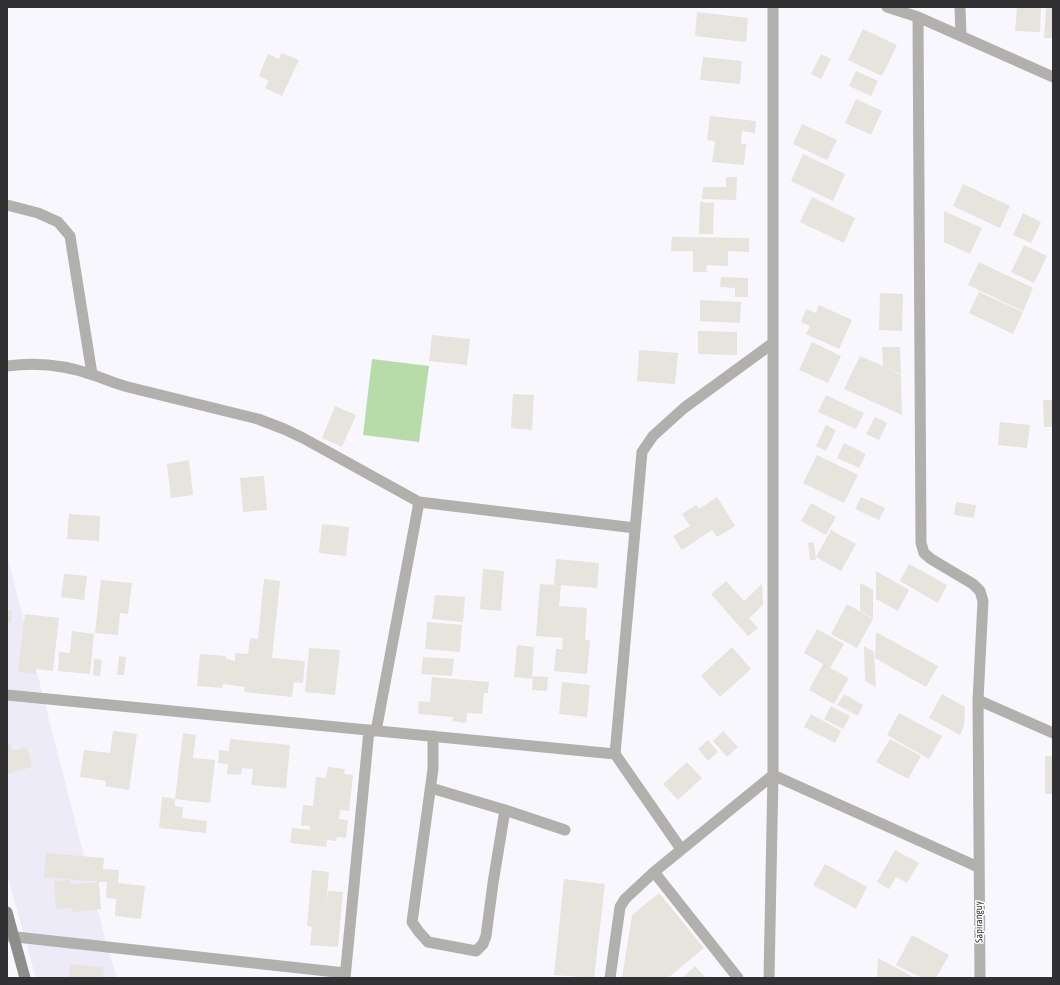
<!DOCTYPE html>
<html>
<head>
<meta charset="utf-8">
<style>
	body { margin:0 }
	#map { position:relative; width:1060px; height:985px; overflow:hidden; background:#f8f7fd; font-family:"Asap Condensed",sans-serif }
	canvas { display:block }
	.frame { position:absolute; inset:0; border:8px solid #313033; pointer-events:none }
</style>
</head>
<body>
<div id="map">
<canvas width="1060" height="985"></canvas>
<div class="frame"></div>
</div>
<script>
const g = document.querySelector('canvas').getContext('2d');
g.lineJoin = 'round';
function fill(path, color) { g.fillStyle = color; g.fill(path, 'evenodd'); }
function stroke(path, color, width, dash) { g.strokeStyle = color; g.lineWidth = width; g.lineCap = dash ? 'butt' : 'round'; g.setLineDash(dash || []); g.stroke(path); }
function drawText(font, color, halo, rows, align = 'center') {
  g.font = font + ' "Asap Condensed",sans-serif'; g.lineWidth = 3; g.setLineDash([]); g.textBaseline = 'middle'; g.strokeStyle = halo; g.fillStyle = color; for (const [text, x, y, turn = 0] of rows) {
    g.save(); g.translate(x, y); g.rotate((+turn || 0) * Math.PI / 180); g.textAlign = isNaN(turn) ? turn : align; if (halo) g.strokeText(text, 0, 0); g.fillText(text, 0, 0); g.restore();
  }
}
fill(new Path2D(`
	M 7,555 L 106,942 L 117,978 L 36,978 L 7,874 Z`), '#edebf8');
fill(new Path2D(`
	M 372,359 L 429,366 L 419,442 L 363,435 Z`), '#b7dcaa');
fill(new Path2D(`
	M 1017,7 L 1041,7 L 1040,32 L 1015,31 Z
	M 1046,7 L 1053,7 L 1053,38 L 1044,38 Z
	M 697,12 L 748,18 L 746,42 L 695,36 Z
	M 863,29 L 897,45 L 882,76 L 848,60 Z
	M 281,53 L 299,60 L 282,96 L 265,88 L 269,81 L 259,76 L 268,54 L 279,59 Z
	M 821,54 L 831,59 L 821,79 L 811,74 Z
	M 703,57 L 742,61 L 740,84 L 700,80 Z
	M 856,71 L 878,81 L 871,96 L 849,86 Z
	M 856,99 L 882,111 L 871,135 L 845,123 Z
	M 710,116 L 756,121 L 755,133 L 742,131 L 741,144 L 746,144 L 744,165 L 712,162 L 715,141 L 707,140 Z
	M 802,124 L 837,140 L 827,160 L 793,144 Z
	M 803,154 L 845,174 L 833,201 L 791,181 Z
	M 726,177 L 737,177 L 736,200 L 702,199 L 703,187 L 726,187 Z
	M 963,184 L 1010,206 L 1000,228 L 953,206 Z
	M 812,197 L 855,218 L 844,243 L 800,222 Z
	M 700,202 L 714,203 L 713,234 L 699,234 Z
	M 944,211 L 982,228 L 970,254 L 944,242 Z
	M 1023,213 L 1041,222 L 1031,243 L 1013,235 Z
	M 672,237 L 749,238 L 749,252 L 728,251 L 728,266 L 706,265 L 707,272 L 693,272 L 693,251 L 671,251 Z
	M 1024,245 L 1047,256 L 1034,283 L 1011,272 Z
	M 979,262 L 1033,288 L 1023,311 L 968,285 Z
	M 721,277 L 748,278 L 748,297 L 735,297 L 735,288 L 720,287 Z
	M 979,292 L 1023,312 L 1013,334 L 969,313 Z
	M 880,293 L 903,294 L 902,331 L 879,330 Z
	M 700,300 L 741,302 L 740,323 L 700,321 Z
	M 819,305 L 852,320 L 839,349 L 806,334 L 810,326 L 801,322 L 806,309 L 816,313 Z
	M 698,331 L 737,332 L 737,355 L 698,354 Z
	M 432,335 L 470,339 L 467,365 L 429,361 Z
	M 812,342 L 841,356 L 828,383 L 799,370 Z
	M 882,347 L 900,347 L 901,374 L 884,367 L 901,375 L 902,415 L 844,389 L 860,356 L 883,366 Z
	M 639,350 L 678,353 L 675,384 L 637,381 Z
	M 513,394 L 534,395 L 532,430 L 511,428 Z
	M 826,395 L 864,413 L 856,429 L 818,412 Z
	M 1043,400 L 1053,400 L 1053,427 L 1044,427 Z
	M 335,406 L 356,415 L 342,447 L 322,438 Z
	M 875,417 L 887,423 L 879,440 L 866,434 Z
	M 1000,422 L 1030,425 L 1027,448 L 998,445 Z
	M 826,425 L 836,430 L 826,451 L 816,446 Z
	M 844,443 L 866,454 L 859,468 L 837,458 Z
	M 817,455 L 858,475 L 844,503 L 803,483 Z
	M 189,460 L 193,495 L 171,498 L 167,464 Z
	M 264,476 L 267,510 L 243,512 L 240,478 Z
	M 717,497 L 735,526 L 717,537 L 712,530 L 682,550 L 673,536 L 690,526 L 682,514 L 696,505 L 699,509 Z
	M 861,497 L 885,508 L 879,520 L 855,509 Z
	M 956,502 L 976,505 L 974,518 L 954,515 Z
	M 811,503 L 836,517 L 826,535 L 801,521 Z
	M 69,514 L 100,516 L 99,541 L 67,539 Z
	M 322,524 L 349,527 L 346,556 L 319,553 Z
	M 831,530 L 856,544 L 841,571 L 816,557 Z
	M 814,542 L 816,560 L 810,560 L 808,543 Z
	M 556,559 L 599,563 L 597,588 L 561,585 L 559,606 L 587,608 L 585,640 L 590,640 L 587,674 L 554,671 L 556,649 L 562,649 L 563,638 L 536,636 L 540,584 L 554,585 Z
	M 909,564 L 947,585 L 938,603 L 900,581 Z
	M 483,569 L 504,571 L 501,611 L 480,609 Z
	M 876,571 L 909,590 L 898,611 L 876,599 Z
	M 64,574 L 87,576 L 84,600 L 61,597 Z
	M 264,579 L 280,581 L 272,658 L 305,661 L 303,683 L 294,682 L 292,697 L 244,692 L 245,687 L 223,684 L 222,688 L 197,686 L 200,654 L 226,656 L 226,659 L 235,661 L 235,653 L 248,654 L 250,638 L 258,639 Z
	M 101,580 L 132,583 L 128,614 L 120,613 L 118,635 L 95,633 Z
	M 726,581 L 744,601 L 762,584 L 763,605 L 749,618 L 758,628 L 748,636 L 711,594 Z
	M 860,583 L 873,590 L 873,618 L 860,611 Z
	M 435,595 L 465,597 L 463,622 L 432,619 Z
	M 847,604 L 873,619 L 857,648 L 831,634 Z
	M 7,611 L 12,611 L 11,623 L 7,622 Z
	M 25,614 L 59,618 L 53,671 L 36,669 L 35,674 L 18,672 Z
	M 427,622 L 462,625 L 460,652 L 425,649 Z
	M 817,629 L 844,644 L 830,668 L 849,678 L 834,704 L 809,690 L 823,664 L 804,653 Z
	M 72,631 L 94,634 L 90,674 L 58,671 L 59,652 L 70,653 Z
	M 876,632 L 938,666 L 926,687 L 875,658 Z
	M 517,645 L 534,647 L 532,679 L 514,677 Z
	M 864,646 L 874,652 L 876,687 L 865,681 Z
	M 732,647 L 751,669 L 720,697 L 701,676 Z
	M 309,648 L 340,650 L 335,695 L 305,692 Z
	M 119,656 L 126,657 L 124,675 L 117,675 Z
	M 423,657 L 454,659 L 452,676 L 421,674 Z
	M 94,659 L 102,660 L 100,676 L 93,675 Z
	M 533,676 L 548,677 L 547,691 L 532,690 Z
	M 432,677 L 489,682 L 488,693 L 484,693 L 482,714 L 467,713 L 466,723 L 452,721 L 453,717 L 418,714 L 419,701 L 430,702 Z
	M 562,682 L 590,685 L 587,717 L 559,714 Z
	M 844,694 L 863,705 L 858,716 L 837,705 Z
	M 942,694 L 965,707 L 964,726 L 960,735 L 929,718 Z
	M 831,706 L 850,716 L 843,729 L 824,719 Z
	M 899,713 L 942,736 L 929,759 L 887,735 Z
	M 811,714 L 841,731 L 835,743 L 804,727 Z
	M 113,731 L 137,734 L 129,790 L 105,786 L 106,781 L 80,777 L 84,750 L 110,753 Z
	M 723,731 L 738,747 L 727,757 L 713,741 Z
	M 183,733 L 196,735 L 193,758 L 215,760 L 210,803 L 175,799 Z
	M 230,739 L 290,745 L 286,788 L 251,785 L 253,769 L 242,768 L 241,775 L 227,774 L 228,764 L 218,763 L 219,750 L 229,751 Z
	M 890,739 L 921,756 L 908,779 L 876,762 Z
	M 708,740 L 718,752 L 708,761 L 698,749 Z
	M 7,743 L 10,743 L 12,751 L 27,747 L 32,767 L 7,774 Z
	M 1045,756 L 1053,756 L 1053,794 L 1045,794 Z
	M 687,762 L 702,778 L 678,800 L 663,784 Z
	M 328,767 L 345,769 L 344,774 L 353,775 L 349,811 L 340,810 L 339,819 L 348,820 L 346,838 L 337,837 L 336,841 L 327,840 L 326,847 L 290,843 L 292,828 L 310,830 L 310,826 L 301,825 L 303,805 L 313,806 L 316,777 L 326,778 Z
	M 162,797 L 175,799 L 175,806 L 183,807 L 182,818 L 207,821 L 206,833 L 159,828 Z
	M 895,850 L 919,863 L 907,883 L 896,877 L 889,889 L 877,882 Z
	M 46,853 L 104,858 L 103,869 L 119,870 L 118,883 L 145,886 L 141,919 L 115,916 L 116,899 L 106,898 L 107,882 L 99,882 L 101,909 L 72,912 L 72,908 L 56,909 L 54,881 L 69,880 L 70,884 L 99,882 L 44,877 Z
	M 825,864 L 867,887 L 856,909 L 813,885 Z
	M 312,870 L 329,872 L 326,907 L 328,891 L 343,892 L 338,947 L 310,945 L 312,927 L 307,926 Z
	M 564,879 L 605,884 L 594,978 L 554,975 Z
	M 659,893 L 704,948 L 668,978 L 622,978 L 632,915 Z
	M 912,935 L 949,955 L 936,978 L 922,978 L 896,965 Z
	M 878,958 L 915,978 L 877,978 Z
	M 70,964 L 104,967 L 103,978 L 69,978 Z
	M 695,966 L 706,978 L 682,978 Z`), '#e7e3dd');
stroke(new Path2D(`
	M 7,205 L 38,213 L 58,222 L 70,236 L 92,374
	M 431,788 L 505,810 L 493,883 L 486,936 L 483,944 L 476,951 L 428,942 L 419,932 L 412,922 L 433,769 L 433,736
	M 505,810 L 565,830`), '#b1b0ad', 11);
stroke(new Path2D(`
	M 887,7 L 918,17 L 1053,77
	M 960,7 L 961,36
	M 918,17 L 921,543 L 924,553 L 931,559 L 973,584 L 980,591 L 983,601 L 978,700 L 980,978
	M 7,366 C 35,362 66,365 93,375 C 105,379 116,384 128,387 L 258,419 L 284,429 L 303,438 L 419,502 L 635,528
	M 7,695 L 615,754
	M 978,700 L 1053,733
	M 376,731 L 419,502
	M 773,775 L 978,867
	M 681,849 L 615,754 L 642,452 L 653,436 L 684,408 L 773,343
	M 654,872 L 738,978
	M 7,936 L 345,973
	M 345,978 L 369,730
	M 610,978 L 620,907 L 625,899 L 654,872 L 773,775
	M 769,978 L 773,775 L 773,7`), '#b1b0ad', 11);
stroke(new Path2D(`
	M 7,912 L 25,978`), '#8f8d89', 11);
drawText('10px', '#313033', '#fff', [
	["Sapiranguy",979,922,-91]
]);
</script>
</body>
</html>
